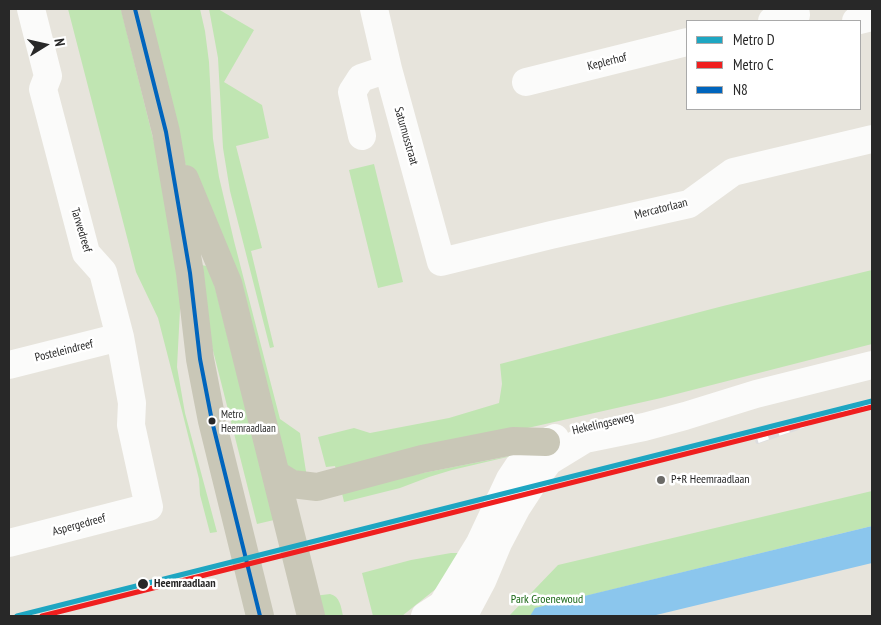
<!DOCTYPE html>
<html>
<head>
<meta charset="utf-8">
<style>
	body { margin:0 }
	#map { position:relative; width:881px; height:625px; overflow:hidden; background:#e7e4dc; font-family:"PT Sans Narrow",sans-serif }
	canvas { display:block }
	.frame { position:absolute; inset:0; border:10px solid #282828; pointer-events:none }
	.legend { position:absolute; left:686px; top:20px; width:175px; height:90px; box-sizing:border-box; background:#fff; border:1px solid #a9a9a9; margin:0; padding:6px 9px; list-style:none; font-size:15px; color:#282828 }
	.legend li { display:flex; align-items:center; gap:10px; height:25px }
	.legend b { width:25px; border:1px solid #a9a9a9 }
	.north { position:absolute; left:20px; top:20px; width:50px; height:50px; -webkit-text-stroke:4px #fff; paint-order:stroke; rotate:80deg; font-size:14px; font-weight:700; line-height:20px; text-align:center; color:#282828 }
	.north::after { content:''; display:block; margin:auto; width:18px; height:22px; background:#282828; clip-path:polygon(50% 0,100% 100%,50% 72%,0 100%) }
</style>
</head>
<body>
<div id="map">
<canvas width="881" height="625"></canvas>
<div class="frame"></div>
<ul class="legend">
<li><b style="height:6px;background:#1ea6c2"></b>Metro D</li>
<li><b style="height:6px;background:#ef1f1f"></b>Metro C</li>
<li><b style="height:6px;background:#0065bd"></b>N8</li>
</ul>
<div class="north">N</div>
</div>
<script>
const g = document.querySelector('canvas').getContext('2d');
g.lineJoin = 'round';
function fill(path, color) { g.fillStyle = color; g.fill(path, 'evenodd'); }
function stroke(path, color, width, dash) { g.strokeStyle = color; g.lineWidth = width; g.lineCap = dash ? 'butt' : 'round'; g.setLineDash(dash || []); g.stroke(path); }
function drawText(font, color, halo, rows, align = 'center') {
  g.font = font + ' "PT Sans Narrow",sans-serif'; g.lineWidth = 5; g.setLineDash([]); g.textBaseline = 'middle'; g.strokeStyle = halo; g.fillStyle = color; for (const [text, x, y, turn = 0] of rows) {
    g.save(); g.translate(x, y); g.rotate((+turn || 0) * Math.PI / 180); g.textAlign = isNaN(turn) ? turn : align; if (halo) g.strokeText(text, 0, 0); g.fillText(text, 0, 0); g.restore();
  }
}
fill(new Path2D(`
	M 68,9 L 121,9 L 180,247 L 182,271 L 177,367 L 185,413 L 217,532 L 210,533 L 200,495 L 199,479 L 183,415 L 158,318 L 136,272 Z
	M 146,9 L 200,9 L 205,31 L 209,62 L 213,139 L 219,177 L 234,241 L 280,419 L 300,433 L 307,478 L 284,464 L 192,190 Z
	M 209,9 L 218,9 L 254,30 L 224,82 L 262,105 L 269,138 L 236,146 L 262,248 L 251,251 L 274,347 L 270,348 L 230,191 L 223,148 L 218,58 Z
	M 374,164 L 403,282 L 378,288 L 349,170 Z
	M 202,265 L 206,266 L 212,275 L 274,520 L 257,524 L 206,323 Z
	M 872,270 L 872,344 L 661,398 L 452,445 L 337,474 L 335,466 L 326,467 L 318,437 L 354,428 L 370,433 L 449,418 L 499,403 L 502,384 L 500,364 L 723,306 Z
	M 520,454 L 452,470 L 429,477 L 400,488 L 344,502 L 341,489 Z
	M 872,491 L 872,526 L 565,601 L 567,616 L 509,616 L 558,565 Z
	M 451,553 L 463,553 L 437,588 L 402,616 L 373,616 L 362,573 L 411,560 Z
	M 330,594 C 340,596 341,607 343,616 L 319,616 L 314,596 Z`), '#c0e5b2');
fill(new Path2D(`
	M 872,526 L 872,563 L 652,616 L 530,616 L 535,608 Z`), '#8bc6ed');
stroke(new Path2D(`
	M 374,9 L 388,69 L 441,262 L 551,235 L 689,204 L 733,172 L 872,139
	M 772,21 L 796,15 L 795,9
	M 856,21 L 872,17
	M 526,82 L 687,42
	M 362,136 L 352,92 L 361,78 L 388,69
	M 9,365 L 120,337
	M 9,543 L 149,507 L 131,425 L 132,403 L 120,337 L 103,272 L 86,253 L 43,89 L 48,76 L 31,9
	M 425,616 L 442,605 L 480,543 L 510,479 L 518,467 L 546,442 L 555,438
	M 462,616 L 465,613 L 482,581 L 498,543 L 517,507 L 532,484 L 549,461 L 585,439 L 644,427 L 685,416 L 756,394 L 872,365`), '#fbfbfa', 28);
stroke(new Path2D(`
	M 135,9 L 166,132 L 190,273 L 200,359 L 212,421 L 260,616
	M 185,179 L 228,283 L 311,616
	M 276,474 L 292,484 L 317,487 L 422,459 L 513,441 L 546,442`), '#c9c7b7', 28);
const rail = new Path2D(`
	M 758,441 L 872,402`);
stroke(rail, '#dcdcde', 5.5);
stroke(rail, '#fff', 4, [11]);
stroke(new Path2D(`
	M 135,9 L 166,132 L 190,273 L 200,359 L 212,421 L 260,616`), '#0065bd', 4);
stroke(new Path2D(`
	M 17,616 L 872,401`), '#1ea6c2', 5);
stroke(new Path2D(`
	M 42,616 L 872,407`), '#ef1f1f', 5);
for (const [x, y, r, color] of [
	[212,421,4.5,"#282828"],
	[661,480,5,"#6b6a67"],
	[143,584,6,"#282828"]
]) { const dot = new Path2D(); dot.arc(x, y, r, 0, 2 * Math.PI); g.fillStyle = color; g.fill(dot); stroke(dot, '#fff', 2); }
drawText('11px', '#282828', '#fff', [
	["Metro",221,415],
	["Heemraadlaan",221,429]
], 'left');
drawText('12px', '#282828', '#fff', [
	["Keplerhof",607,62,-14],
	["Saturnusstraat",406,136,74],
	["Mercatorlaan",661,209,-14],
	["Tarwedreef",81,230,73],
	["Posteleindreef",64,351,-14],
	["Hekelingseweg",603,424,-13],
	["Aspergedreef",79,525,-15]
]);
drawText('12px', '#282828', '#fff', [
	["P+R Heemraadlaan",671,480]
], 'left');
drawText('bold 12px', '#282828', '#fff', [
	["Heemraadlaan",154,584]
], 'left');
drawText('12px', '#1a6715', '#fff', [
	["Park Groenewoud",547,600]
]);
</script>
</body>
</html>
